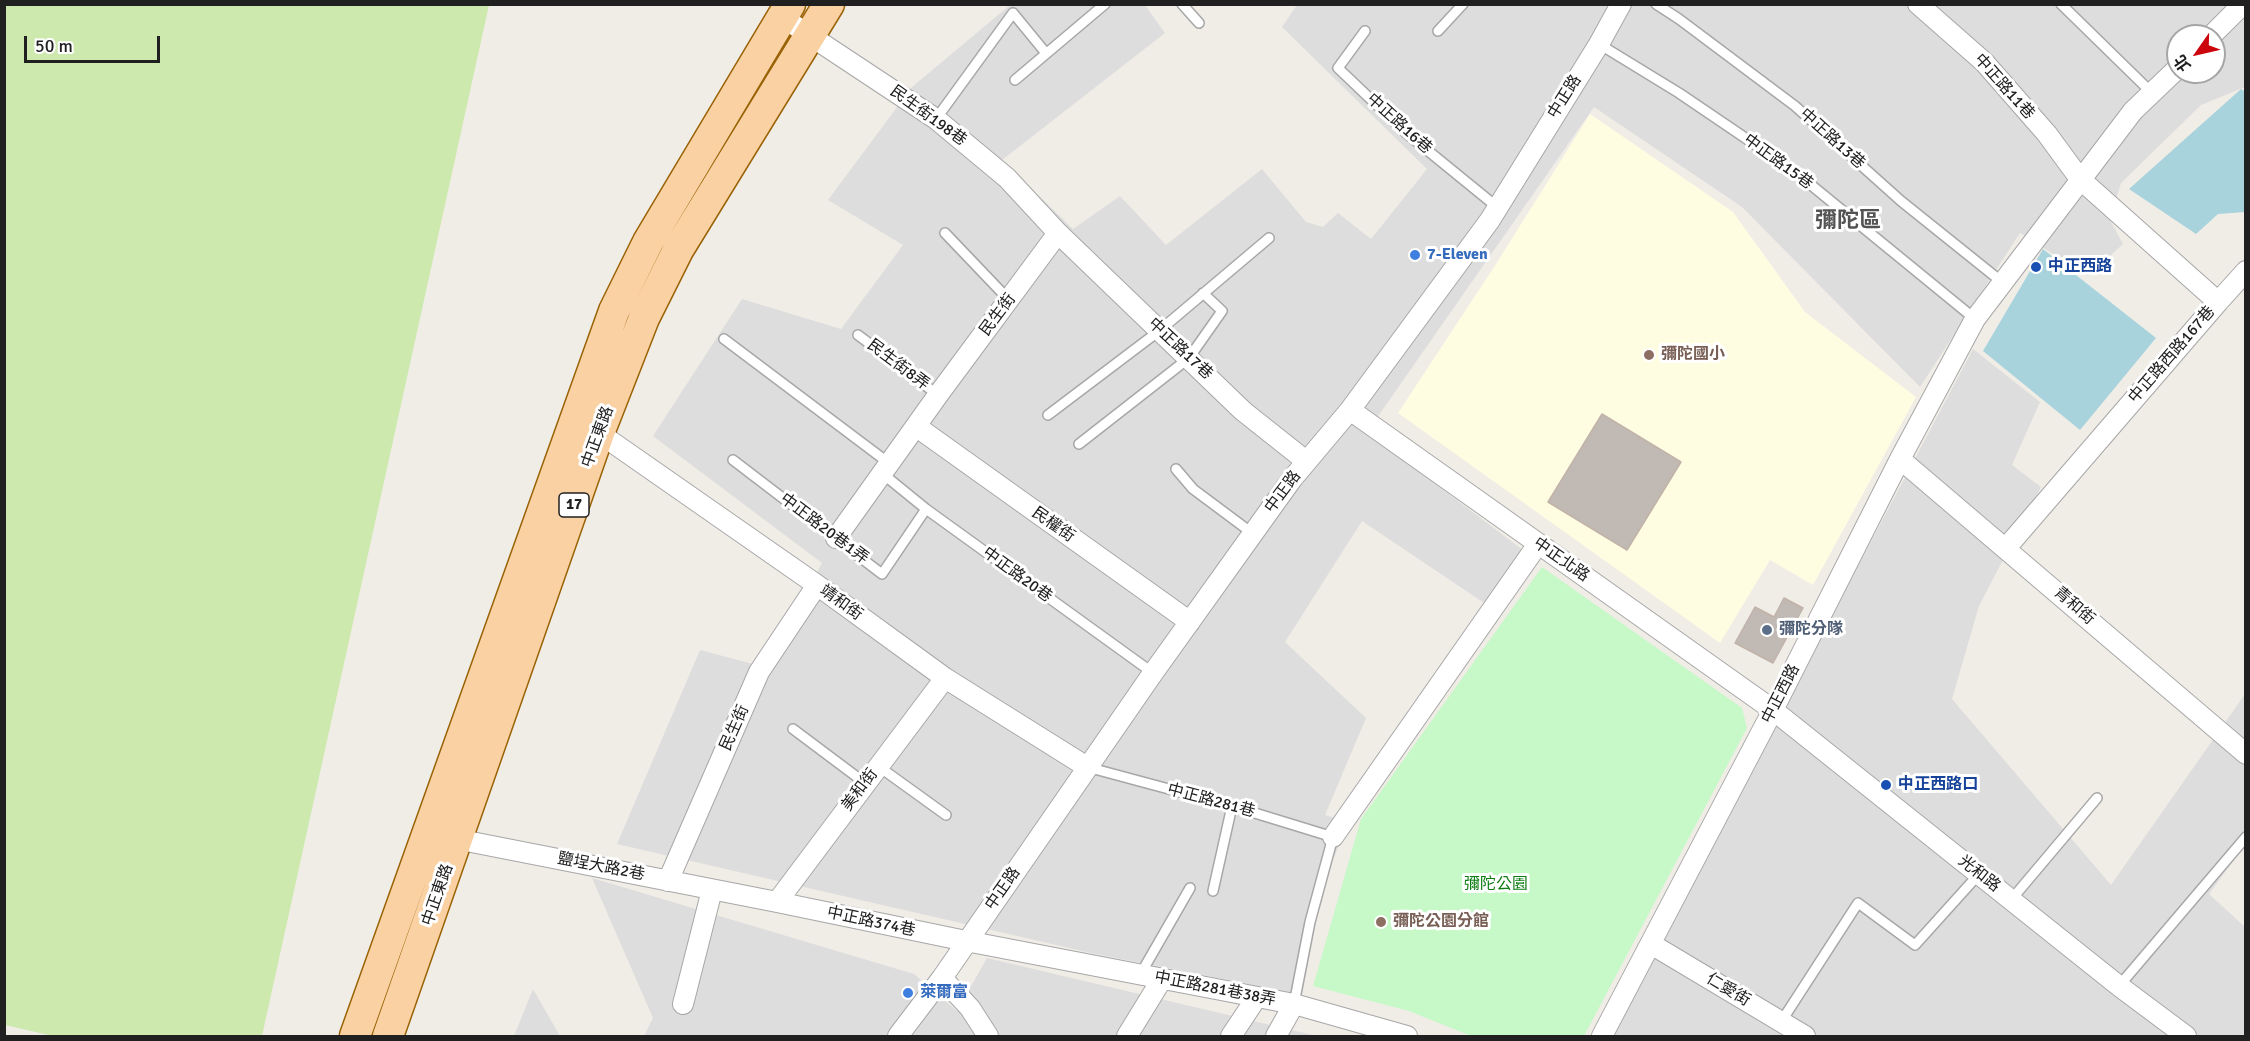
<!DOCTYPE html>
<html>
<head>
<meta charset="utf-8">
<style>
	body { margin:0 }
	#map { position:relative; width:2250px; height:1041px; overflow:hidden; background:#f0ede7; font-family:Signika,"Noto Sans TC",sans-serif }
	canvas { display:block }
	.frame { position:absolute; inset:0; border:6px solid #202020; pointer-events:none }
	.north { position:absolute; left:2166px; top:24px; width:60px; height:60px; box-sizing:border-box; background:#fff; border:2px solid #a6a6a6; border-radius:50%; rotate:236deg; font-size:16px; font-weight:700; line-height:24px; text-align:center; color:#202020 }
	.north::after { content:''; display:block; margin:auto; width:21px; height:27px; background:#cb050b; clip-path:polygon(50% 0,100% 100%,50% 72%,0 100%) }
	.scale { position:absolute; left:24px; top:36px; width:136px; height:27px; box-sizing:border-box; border:3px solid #202020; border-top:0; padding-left:8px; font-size:18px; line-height:21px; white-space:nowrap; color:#202020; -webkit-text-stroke:4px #fff; paint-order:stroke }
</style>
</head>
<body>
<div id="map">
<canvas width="2250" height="1041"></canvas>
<div class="frame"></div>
<div class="north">北</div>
<div class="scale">50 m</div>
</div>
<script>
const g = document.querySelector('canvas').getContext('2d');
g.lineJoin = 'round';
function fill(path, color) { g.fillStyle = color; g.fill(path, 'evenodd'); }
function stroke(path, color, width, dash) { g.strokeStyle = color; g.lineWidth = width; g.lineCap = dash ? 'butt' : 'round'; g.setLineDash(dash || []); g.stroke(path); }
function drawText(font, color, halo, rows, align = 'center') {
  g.font = font + ' Signika,"Noto Sans TC",sans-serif'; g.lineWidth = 6; g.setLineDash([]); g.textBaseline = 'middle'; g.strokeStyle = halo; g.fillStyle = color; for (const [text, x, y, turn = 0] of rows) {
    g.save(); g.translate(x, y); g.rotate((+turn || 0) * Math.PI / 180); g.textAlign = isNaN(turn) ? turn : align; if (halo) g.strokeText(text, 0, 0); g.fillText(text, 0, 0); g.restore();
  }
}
fill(new Path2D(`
	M 1010,5 L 1145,5 L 1165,33 L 1002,160 L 1073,229 L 1120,196 L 1166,245 L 1262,169 L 1306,222 L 1323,227 L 1338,213 L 1371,239 L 1427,169 L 1282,27 L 1297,5 L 2245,5 L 2245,87 L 2201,105 L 2121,183 L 2110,220 L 2123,244 L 2088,276 L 2020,233 L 1920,387 L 1742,207 L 1594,107 L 1367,432 L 1532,557 L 1496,611 L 1362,521 L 1285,642 L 1366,718 L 1325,815 L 1349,822 L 1308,918 L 1294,993 L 1091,953 L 617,844 L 700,650 L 768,668 L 822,563 L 653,436 L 742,299 L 841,329 L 903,245 L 828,200 L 912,87 ZM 2178,36 L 2214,36 L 2214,72 L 2178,72 Z
	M 1973,349 L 2040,402 L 2012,465 L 2041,487 L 1979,606 L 1952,699 L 2111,885 L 2245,694 L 2245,845 L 2209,894 L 2245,927 L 2245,1036 L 1609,1036 Z
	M 592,878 L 914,974 L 957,1011 L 987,958 L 1317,1036 L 644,1036 L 653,1018 Z
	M 533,989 L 560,1036 L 514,1036 Z`), '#dedddd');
fill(new Path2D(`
	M 1590,114 L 1733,212 L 1805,312 L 1916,397 L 1813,585 L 1770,560 L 1720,643 L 1398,413 L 1496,264 Z`), '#fefde2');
fill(new Path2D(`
	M 5,4 L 489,5 L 262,1036 L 53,1036 L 5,1025 Z`), '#cde9ae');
fill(new Path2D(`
	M 1542,567 L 1742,708 L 1747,728 L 1584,1036 L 1471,1036 L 1409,1011 L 1313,986 L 1361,819 Z`), '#c6f8c8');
fill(new Path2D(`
	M 2241,89 L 2246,92 L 2245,212 L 2218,214 L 2196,234 L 2129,189 Z
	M 2043,249 L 2156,338 L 2080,430 L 1983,351 Z`), '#a8d3dd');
const building = new Path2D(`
	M 1602,414 L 1681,462 L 1627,550 L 1548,502 Z
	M 1784,598 L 1803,608 L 1773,663 L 1735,643 L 1755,607 L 1774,617 Z`);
fill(building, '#c1b9b3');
stroke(building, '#c2b3a9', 1.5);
const service = new Path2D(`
	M 1182,4 L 1199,23
	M 1656,4 L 1679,19 L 1795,106 L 1901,201 L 2002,282
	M 2061,4 L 2152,93
	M 1365,31 L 1338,68 L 1405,132 L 1497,207
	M 1438,31 L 1463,4
	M 1599,44 L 1679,93 L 1794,171 L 1975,319
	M 1015,80 L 1105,4
	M 936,119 L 1013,13 L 1045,52
	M 945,233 L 1009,300
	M 858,335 L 938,395
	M 724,339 L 890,464
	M 1048,415 L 1159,331 L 1269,238
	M 1079,444 L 1189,358 L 1222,311 L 1203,293
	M 733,460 L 882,574 L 926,509
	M 1176,469 L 1193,489 L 1252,533
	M 883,474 L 926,509 L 1153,673
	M 793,729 L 865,783
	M 878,766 L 946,815
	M 1087,767 L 1232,806 L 1333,837 L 1310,922 L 1294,1004
	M 1213,891 L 1232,806
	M 2011,900 L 2097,798
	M 1140,975 L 1190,888
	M 2119,986 L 2246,837
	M 1781,1022 L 1858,903 L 1915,945 L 1979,874`);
const minor = new Path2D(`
	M 1918,4 L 1984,62 L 2047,134 L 2080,179 L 2218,302 L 2006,548
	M 782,17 L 936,119 L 1007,178 L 1058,233 L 1243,411 L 1306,461
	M 2211,36 L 2243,4
	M 2218,302 L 2246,271
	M 1350,410 L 1773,710 L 2119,986 L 2186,1036
	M 917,427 L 1190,622
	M 599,433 L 817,585 L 945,678 L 1087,767
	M 1900,459 L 2246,754
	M 836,538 L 938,395 L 1058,233
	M 446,837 L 777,902 L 966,941 L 1294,1004 L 1407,1036
	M 1333,837 L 1538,544
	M 668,881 L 759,672 L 817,585
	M 777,902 L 945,678
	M 1651,944 L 1805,1036
	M 942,978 L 970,1008 L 988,1036
	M 683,1004 L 712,890
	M 898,1036 L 942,978 L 1153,673 L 1292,479 L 1350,410 L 1490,220 L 1599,44 L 1621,4
	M 1127,1036 L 1162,979
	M 1231,1036 L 1257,997
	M 1276,1036 L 1294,1004
	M 1602,1036 L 1773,710 L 1900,459 L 1975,319 L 2133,111 L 2178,68`);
const primary = new Path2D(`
	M 355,1036 L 614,311 L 648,242 L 790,4
	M 388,1036 L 599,433 L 644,318 L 678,250 L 829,4`);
stroke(service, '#a7a7a7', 12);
stroke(minor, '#a7a7a7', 22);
stroke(primary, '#996204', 33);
stroke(service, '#fff', 9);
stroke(minor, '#fff', 20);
stroke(primary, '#fad1a2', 30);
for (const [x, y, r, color] of [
	[1415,255,6,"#3f7fe0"],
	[2036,267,6,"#1a4fb4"],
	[1649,355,6,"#8d6e63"],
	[1767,630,6,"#5c6f8a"],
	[1886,785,6,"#1a4fb4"],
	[1381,922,6,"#8d6e63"],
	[908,993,6,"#3f7fe0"]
]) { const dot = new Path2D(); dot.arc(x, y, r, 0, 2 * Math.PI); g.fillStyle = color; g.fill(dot); stroke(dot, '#fff', 2); }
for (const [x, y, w] of [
	[574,505,30]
]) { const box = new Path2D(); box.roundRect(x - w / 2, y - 12, w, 24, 4.5); g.fillStyle = '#fff'; g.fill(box); stroke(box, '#202020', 1.5); }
drawText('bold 15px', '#202020', null, [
	["17",574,505]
]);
drawText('16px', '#202020', '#fff', [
	["中正路11巷",2004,87,48],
	["中正路",1565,97,-58],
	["民生街198巷",928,116,36],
	["中正路16巷",1399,124,42],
	["中正路13巷",1832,139,42],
	["中正路15巷",1778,162,36],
	["民生街",998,315,-53],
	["中正路17巷",1180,349,43],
	["中正路西路167巷",2172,355,-49],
	["民生街8弄",898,365,37],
	["中正東路",598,437,-70],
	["中正路",1283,492,-53],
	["民權街",1053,525,35],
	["中正路20巷1弄",824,529,37],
	["中正北路",1561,560,35],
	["中正路20巷",1017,575,36],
	["靖和街",841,603,36],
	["青和街",2074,606,41],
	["中正西路",1781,694,-63],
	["民生街",735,728,-66],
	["美和街",860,790,-53],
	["中正路281巷",1211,801,15],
	["鹽埕大路2巷",601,867,11],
	["光和路",1979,874,38],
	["中正路",1003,889,-55],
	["中正東路",438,895,-71],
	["中正路374巷",871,922,12],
	["中正路281巷38弄",1215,989,11],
	["仁愛街",1728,990,31]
]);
drawText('bold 16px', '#366cbe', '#fff', [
	["7-Eleven",1427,255],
	["萊爾富",920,993]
], 'left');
drawText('bold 16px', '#164399', '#fff', [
	["中正西路",2048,267],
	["中正西路口",1898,785]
], 'left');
drawText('bold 16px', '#785e54', '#fff', [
	["彌陀國小",1661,355],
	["彌陀公園分館",1393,922]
], 'left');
drawText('bold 16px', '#4e5e75', '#fff', [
	["彌陀分隊",1779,630]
], 'left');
drawText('16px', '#0e7e14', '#fff', [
	["彌陀公園",1496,885]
]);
drawText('bold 22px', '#535353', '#fff', [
	["彌陀區",1848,221]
]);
</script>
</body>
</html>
